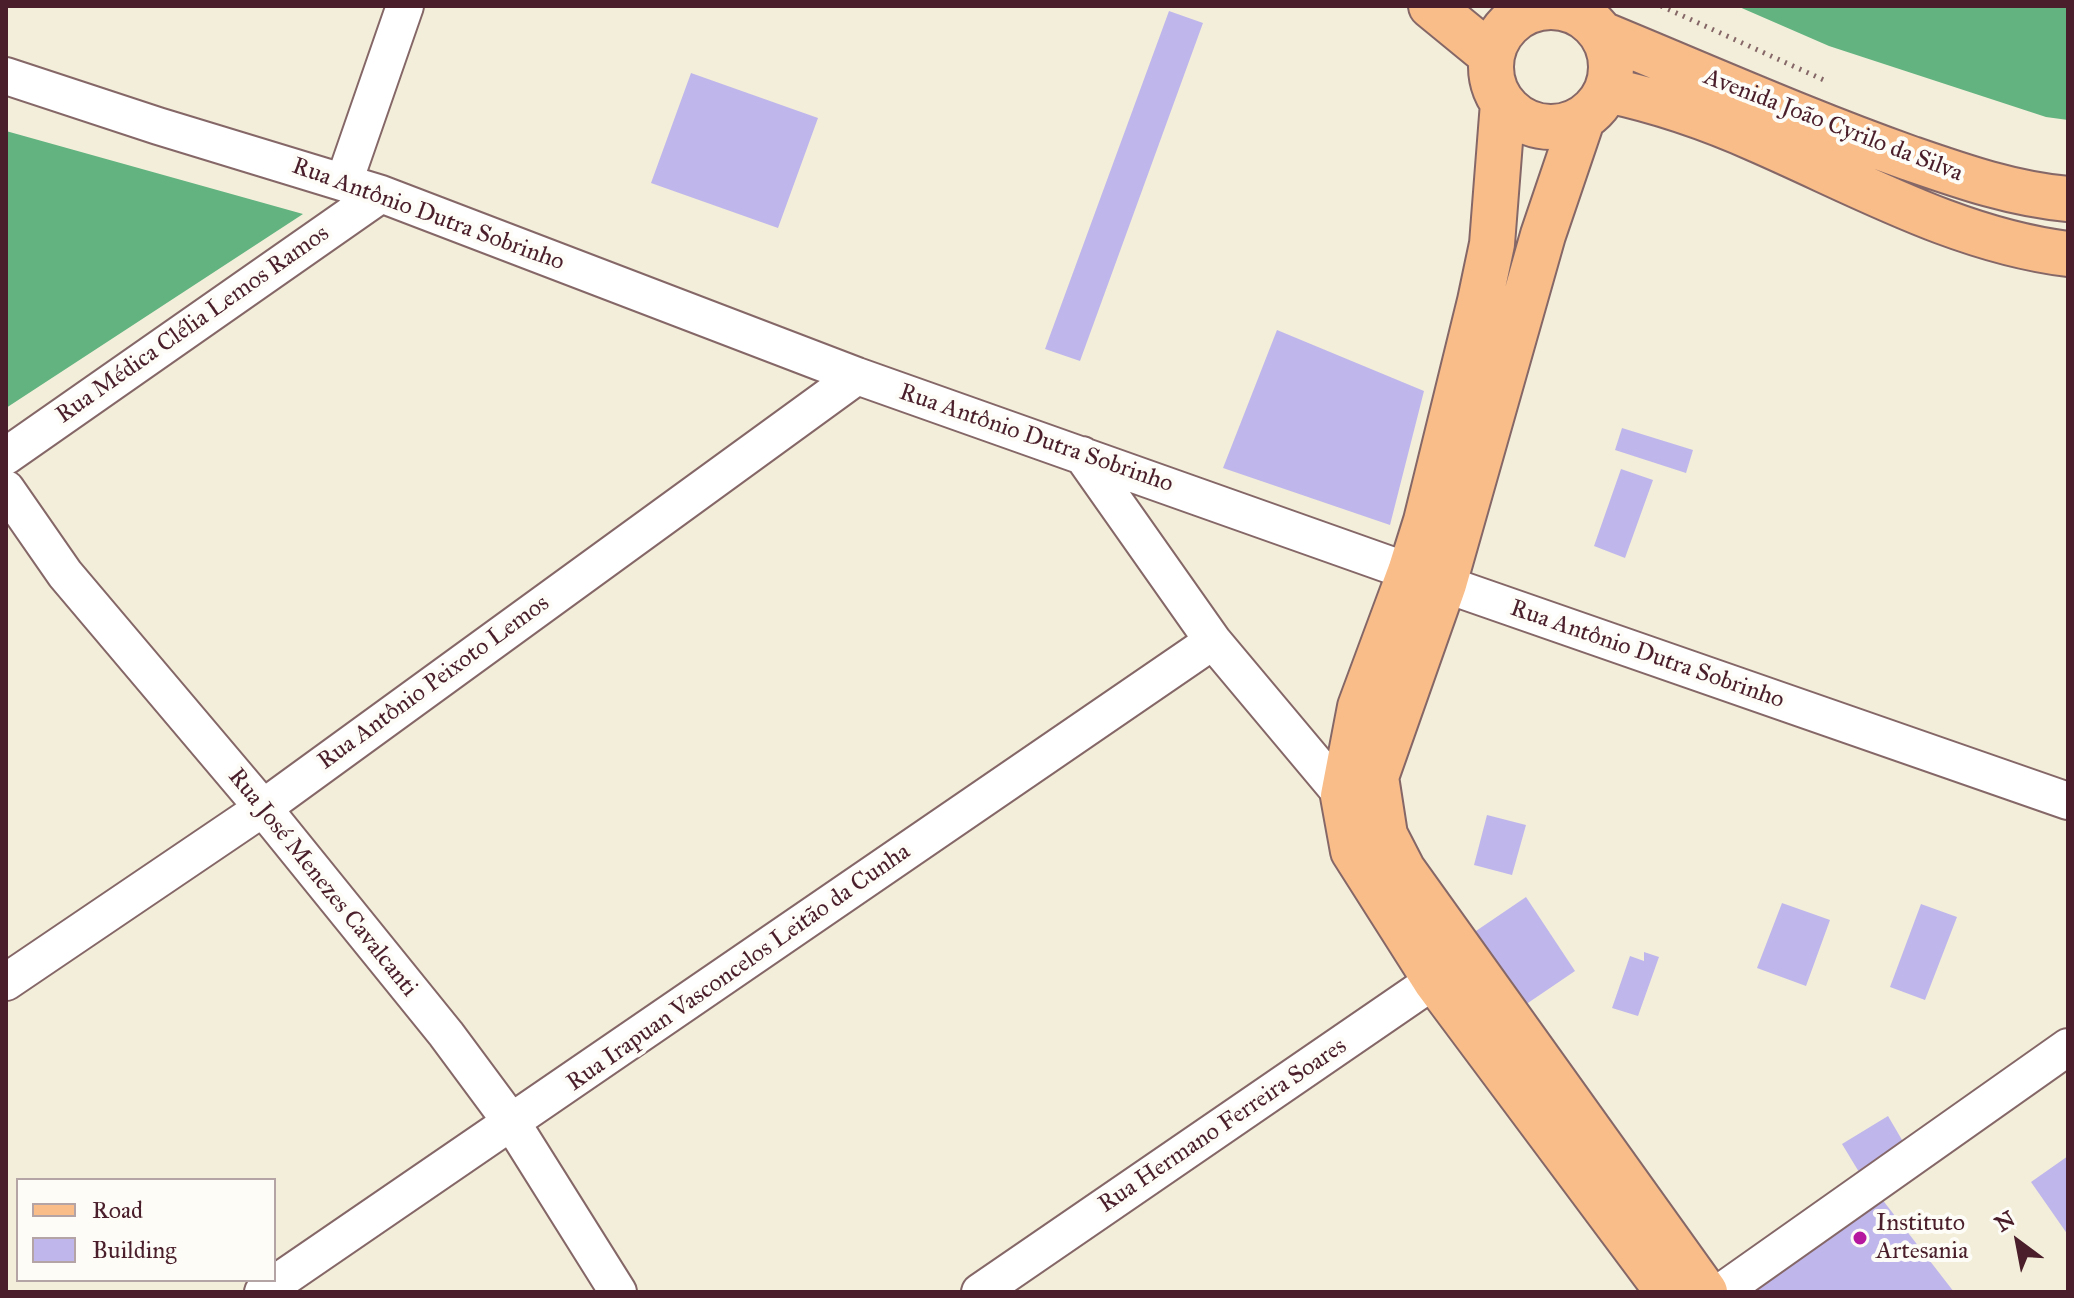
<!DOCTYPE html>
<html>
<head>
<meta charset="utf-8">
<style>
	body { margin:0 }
	#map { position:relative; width:2074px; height:1298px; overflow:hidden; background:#f3eed9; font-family:"IM FELL Great Primer",serif }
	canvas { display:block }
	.frame { position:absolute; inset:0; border:8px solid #4a1f2b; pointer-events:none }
	.legend { position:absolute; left:16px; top:1178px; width:260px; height:104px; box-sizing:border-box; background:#fdfcf7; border:2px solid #b5a4a5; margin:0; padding:10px 14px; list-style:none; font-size:24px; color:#4a1f2b }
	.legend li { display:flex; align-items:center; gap:16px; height:40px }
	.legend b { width:40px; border:2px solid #b5a4a5 }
	.north { position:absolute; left:1978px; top:1202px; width:80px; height:80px; -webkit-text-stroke:6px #fdfcf7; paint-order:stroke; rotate:328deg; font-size:22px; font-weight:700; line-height:32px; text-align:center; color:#4a1f2b }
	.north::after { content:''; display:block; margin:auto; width:28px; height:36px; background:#4a1f2b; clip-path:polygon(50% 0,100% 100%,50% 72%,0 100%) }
</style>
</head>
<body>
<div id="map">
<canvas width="2074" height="1298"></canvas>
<div class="frame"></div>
<ul class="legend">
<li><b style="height:10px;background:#f8bd89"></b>Road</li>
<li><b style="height:22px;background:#bfb7eb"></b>Building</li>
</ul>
<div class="north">N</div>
</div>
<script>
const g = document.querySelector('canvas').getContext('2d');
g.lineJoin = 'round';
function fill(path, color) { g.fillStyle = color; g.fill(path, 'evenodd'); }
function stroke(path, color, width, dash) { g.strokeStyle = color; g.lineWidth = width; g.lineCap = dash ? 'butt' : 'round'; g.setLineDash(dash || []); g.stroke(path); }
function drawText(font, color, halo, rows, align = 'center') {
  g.font = font + ' "IM FELL Great Primer",serif'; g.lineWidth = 8; g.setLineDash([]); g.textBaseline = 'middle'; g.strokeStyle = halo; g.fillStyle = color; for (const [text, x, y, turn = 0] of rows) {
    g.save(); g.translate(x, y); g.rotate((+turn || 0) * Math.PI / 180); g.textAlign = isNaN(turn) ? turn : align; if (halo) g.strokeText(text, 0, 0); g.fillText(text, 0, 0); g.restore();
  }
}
fill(new Path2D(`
	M 1737,6 L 2068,6 L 2068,120 L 2046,117 L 1829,46 Z
	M 6,131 L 303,214 L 6,408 Z`), '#62b380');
fill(new Path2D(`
	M 1169,11 L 1203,23 L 1080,361 L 1045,349 Z
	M 691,73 L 818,118 L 778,228 L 651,183 Z
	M 1277,330 L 1424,391 L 1390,525 L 1223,468 Z
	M 1622,428 L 1693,450 L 1686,473 L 1615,450 Z
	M 1621,469 L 1653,480 L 1625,558 L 1594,546 Z
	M 1487,815 L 1526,825 L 1512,875 L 1474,865 Z
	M 1526,897 L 1575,971 L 1522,1007 L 1473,933 Z
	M 1782,903 L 1830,920 L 1806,986 L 1757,968 Z
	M 1921,904 L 1957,917 L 1925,1000 L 1890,987 Z
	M 1644,952 L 1659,957 L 1638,1016 L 1612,1008 L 1630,956 L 1644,961 Z
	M 1888,1116 L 1905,1145 L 1859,1172 L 1842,1144 Z
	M 2068,1156 L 2068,1235 L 2031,1182 Z
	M 1871,1185 L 1954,1292 L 1744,1292 Z`), '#bfb7eb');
const minor = new Path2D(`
	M 6,76 L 158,126 L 381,194 L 857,376 L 1410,572 L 2068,801
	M 344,182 L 405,6
	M 1082,455 L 1213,641 L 1343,796
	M 6,456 L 381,194
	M 6,489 L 65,574 L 263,808 L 446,1034 L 512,1123 L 618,1292
	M 6,982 L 263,808 L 857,376
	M 263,1292 L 1213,641
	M 980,1292 L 1458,964
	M 1721,1292 L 2068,1047`);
const major = new Path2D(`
	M 1431,6 L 1492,56
	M1491 67a60 60 0 1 1 120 0a60 60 0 1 1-120 0Z
	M 1602,34 C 1704,76 1805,121 1909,158 C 1961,176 2012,194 2068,199
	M 1607,90 C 1659,101 1709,118 1758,140 C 1859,184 1957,240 2068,254
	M 1503,103 L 1492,244 L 1480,301 L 1426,521 L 1410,572 L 1360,707 L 1343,796 L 1353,851 L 1435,980 L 1668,1292
	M 1582,120 L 1543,235 L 1444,584 L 1376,777 L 1385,835 L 1403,870 L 1705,1292`);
stroke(minor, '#856768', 40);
stroke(major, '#856768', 48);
stroke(new Path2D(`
	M 1661,6 L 1826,81`), '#856768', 5, [2, 6]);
stroke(minor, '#fff', 36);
stroke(major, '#f8bd89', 44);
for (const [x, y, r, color] of [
	[1860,1238,8,"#b5179e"]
]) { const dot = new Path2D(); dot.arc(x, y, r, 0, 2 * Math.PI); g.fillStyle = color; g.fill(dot); stroke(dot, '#fdfcf7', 3); }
drawText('24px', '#4a1f2b', '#fdfcf7', [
	["Avenida João Cyrilo da Silva",1833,126,21],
	["Rua Antônio Dutra Sobrinho",428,215,20],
	["Rua Médica Clélia Lemos Ramos",193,325,-35],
	["Rua Antônio Dutra Sobrinho",1036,439,19],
	["Rua Antônio Dutra Sobrinho",1647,655,19],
	["Rua Antônio Peixoto Lemos",434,683,-36],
	["Rua José Menezes Cavalcanti",322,883,51],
	["Rua Irapuan Vasconcelos Leitão da Cunha",739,968,-35],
	["Rua Hermano Ferreira Soares",1223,1126,-34]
]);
drawText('24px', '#4a1f2b', '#fdfcf7', [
	["Instituto",1876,1224],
	["Artesania",1876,1252]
], 'left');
</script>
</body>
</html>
